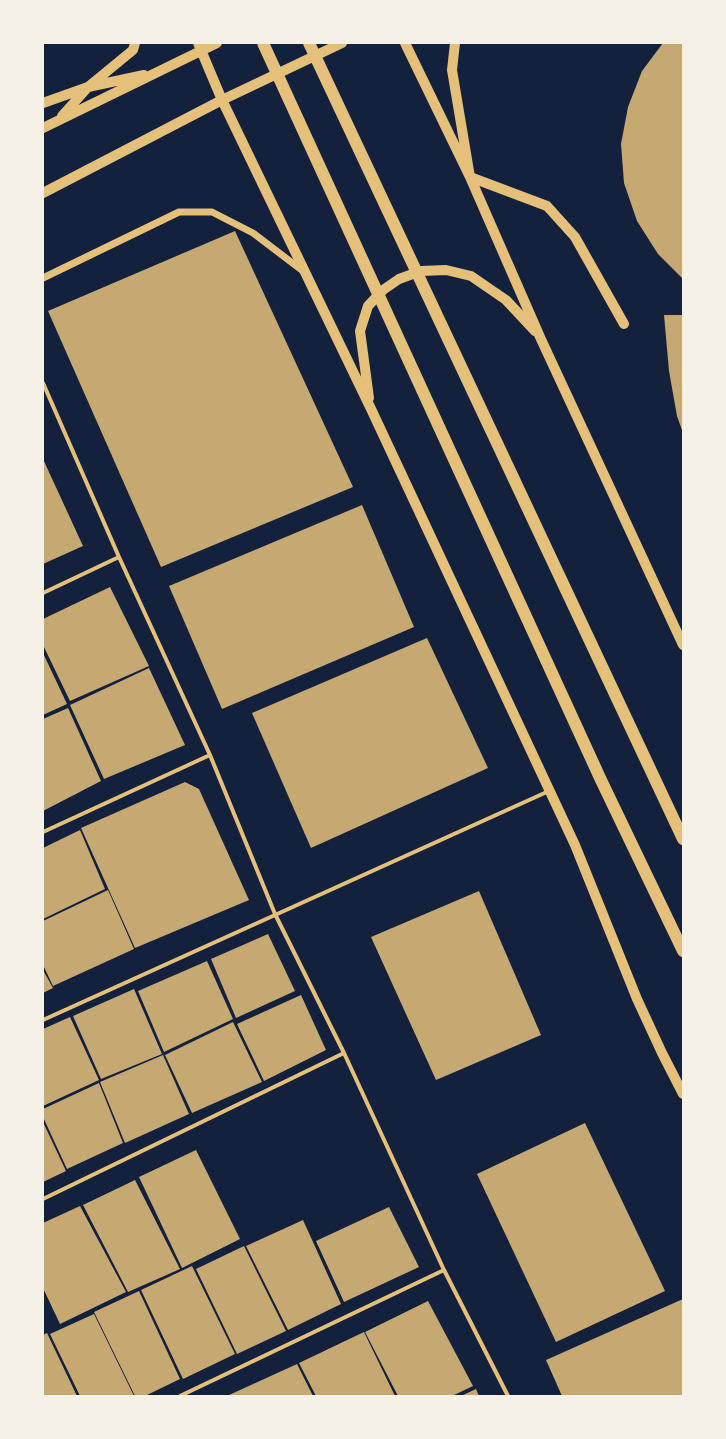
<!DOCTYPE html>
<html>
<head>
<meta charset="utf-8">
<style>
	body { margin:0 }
	#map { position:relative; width:726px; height:1439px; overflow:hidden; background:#14213d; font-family:"Alegreya Sans",sans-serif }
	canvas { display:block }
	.frame { position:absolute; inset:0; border:44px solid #f6f1e7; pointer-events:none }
</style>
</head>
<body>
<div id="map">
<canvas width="726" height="1439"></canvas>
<div class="frame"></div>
</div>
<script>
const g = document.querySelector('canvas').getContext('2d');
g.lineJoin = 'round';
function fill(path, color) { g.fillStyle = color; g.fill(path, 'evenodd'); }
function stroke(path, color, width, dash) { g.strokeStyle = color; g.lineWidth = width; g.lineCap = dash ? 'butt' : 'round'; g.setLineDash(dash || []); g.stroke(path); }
fill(new Path2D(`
	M 663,43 L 683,43 L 683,279 L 658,254 L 637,221 L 624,183 L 621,144 L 628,107 L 642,71 Z
	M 235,231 L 353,487 L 161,567 L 48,311 Z
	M 664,315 L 683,315 L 683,433 L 677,416 L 669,371 Z
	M 43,459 L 83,546 L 43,564 Z
	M 362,505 L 414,627 L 222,709 L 169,586 Z
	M 110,587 L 149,666 L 70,701 L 43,645 L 43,619 Z
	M 427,638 L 488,768 L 311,848 L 252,713 Z
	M 43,653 L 67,704 L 43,715 Z
	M 149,668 L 185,745 L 104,779 L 70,705 Z
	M 68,708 L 101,781 L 43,811 L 43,719 Z
	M 185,782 L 199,789 L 249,900 L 135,948 L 81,828 Z
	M 80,830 L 105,889 L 43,919 L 43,848 Z
	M 108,890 L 134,949 L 53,986 L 43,965 L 43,921 Z
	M 479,891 L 541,1035 L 436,1080 L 371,937 Z
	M 268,934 L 295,991 L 236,1018 L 211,959 Z
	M 207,961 L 233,1019 L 164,1052 L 138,991 Z
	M 43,970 L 53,988 L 43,993 Z
	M 134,989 L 162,1054 L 101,1079 L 73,1016 Z
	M 301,995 L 326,1050 L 264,1081 L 237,1024 Z
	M 70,1017 L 99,1080 L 43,1106 L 43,1029 Z
	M 233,1022 L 262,1082 L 192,1113 L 165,1055 Z
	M 163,1055 L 189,1114 L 125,1143 L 100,1082 Z
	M 99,1083 L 123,1143 L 67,1169 L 43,1117 L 43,1109 Z
	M 43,1122 L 66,1171 L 43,1182 Z
	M 585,1123 L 665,1291 L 556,1342 L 477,1174 Z
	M 196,1150 L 240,1239 L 182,1268 L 139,1177 Z
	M 135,1180 L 180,1269 L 128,1292 L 83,1205 Z
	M 80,1206 L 126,1292 L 60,1324 L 43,1288 L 43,1223 Z
	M 389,1207 L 419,1267 L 344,1302 L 316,1241 Z
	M 303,1220 L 341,1304 L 288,1330 L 246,1246 Z
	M 244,1246 L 286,1331 L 237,1354 L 196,1269 Z
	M 192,1266 L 235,1354 L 183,1379 L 141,1290 Z
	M 139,1291 L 180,1379 L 145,1396 L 135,1396 L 94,1312 Z
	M 683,1299 L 683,1396 L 562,1396 L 546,1360 Z
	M 428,1301 L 473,1386 L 452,1396 L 398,1396 L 365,1332 Z
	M 94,1314 L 134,1396 L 80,1396 L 50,1334 Z
	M 364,1332 L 395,1396 L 316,1396 L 299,1363 Z
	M 47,1333 L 77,1396 L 43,1396 L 43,1335 Z
	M 297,1364 L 313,1396 L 227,1396 L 240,1390 Z
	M 476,1389 L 479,1396 L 461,1396 Z`), '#c6a872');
stroke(new Path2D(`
	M 43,383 L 119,557 L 210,755 L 275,914 L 344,1053 L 444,1270 L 508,1396
	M 43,593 L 119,557
	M 43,832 L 210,755
	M 43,1020 L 549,791
	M 43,1199 L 344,1053
	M 180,1396 L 444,1270`), '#e5c07b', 4);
stroke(new Path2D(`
	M 43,278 L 179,212 L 212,212 L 253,233 L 303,271`), '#e5c07b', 7);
stroke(new Path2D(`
	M 198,43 L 222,100 L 372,411 L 575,845 L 637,999 L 662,1053 L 683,1094
	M 405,43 L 470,177 L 540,337 L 683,645
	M 455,43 L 452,70 L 470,177 L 547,206 L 575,237 L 624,324
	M 43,103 L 88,87 L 133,50 L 135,43
	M 62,116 L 88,87 L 144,75
	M 43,128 L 217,43
	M 43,193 L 222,100 L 342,43
	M 369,398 L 360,331 L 368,306 L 383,290 L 399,279 L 421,271 L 446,270 L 471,276 L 506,300 L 535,331`), '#e5c07b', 10);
stroke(new Path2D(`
	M 263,43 L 601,780 L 683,951
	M 309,43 L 683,839`), '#e5c07b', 12);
</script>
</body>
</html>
